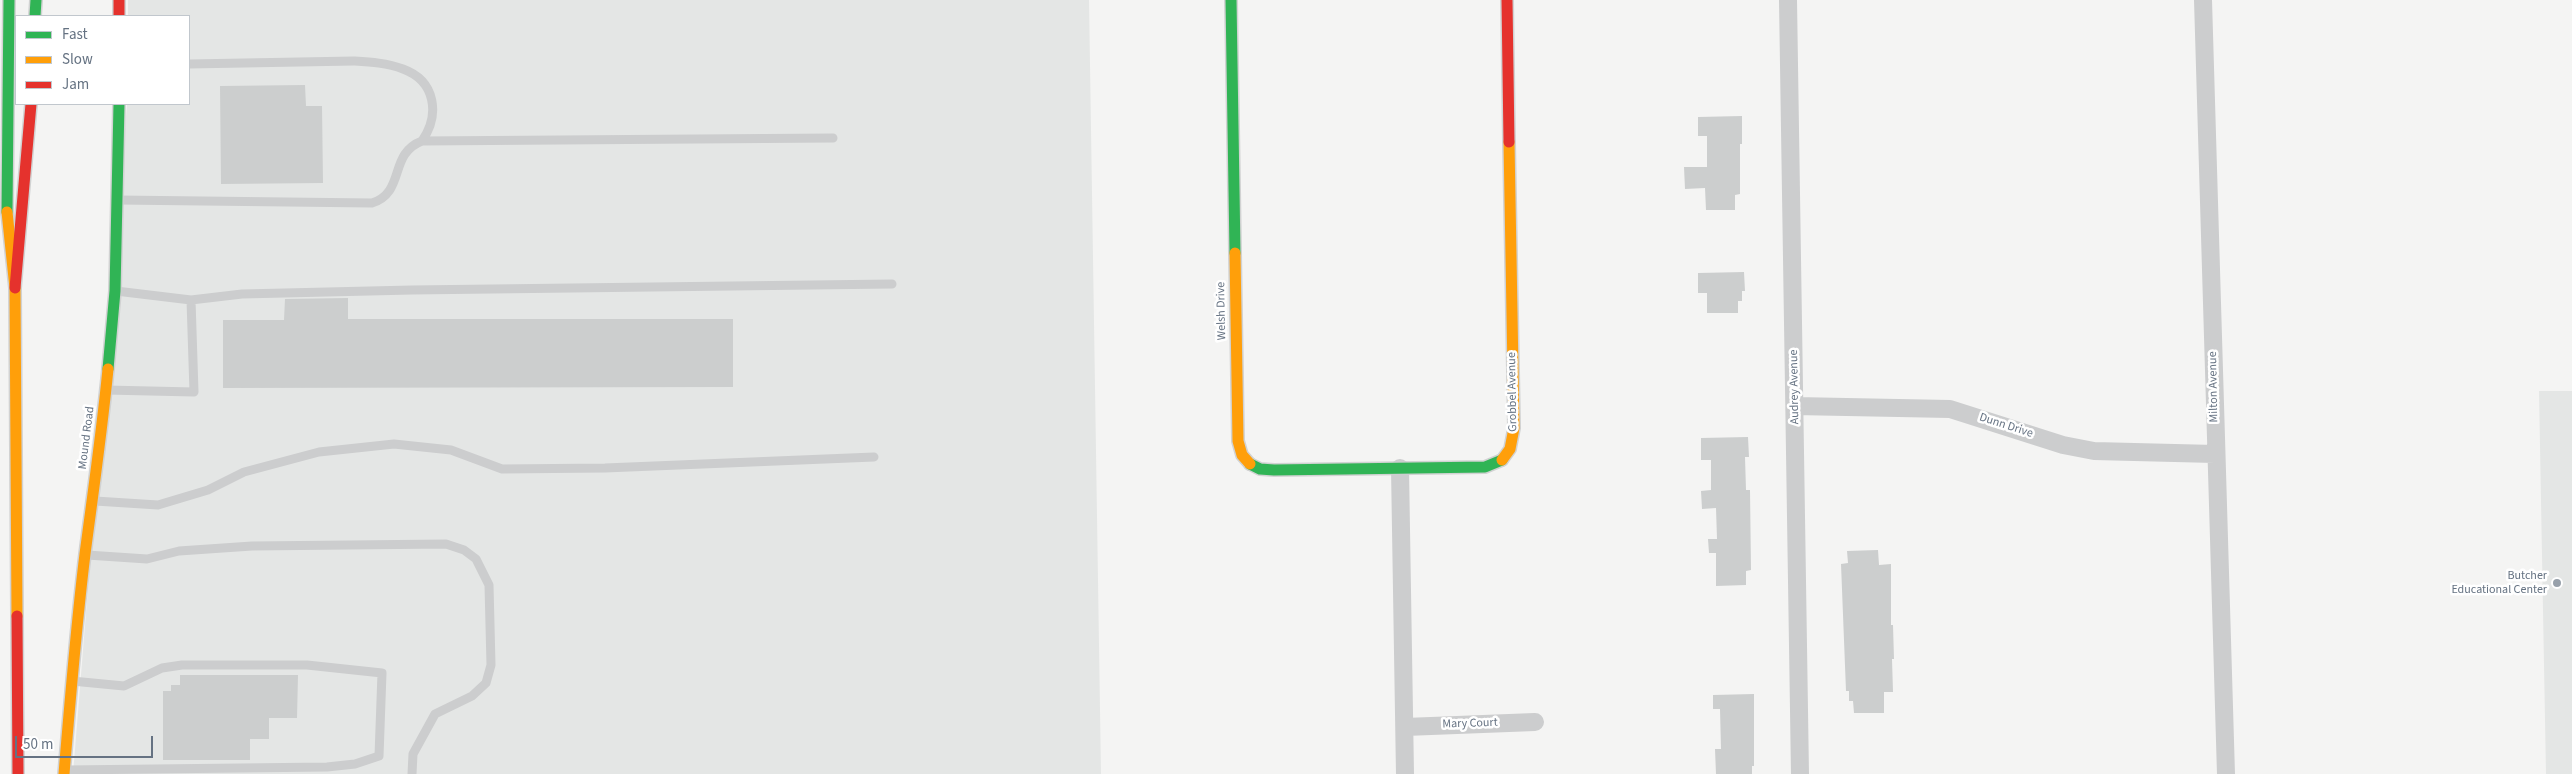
<!DOCTYPE html>
<html>
<head>
<meta charset="utf-8">
<style>
	body { margin:0 }
	#map { position:relative; width:2572px; height:774px; overflow:hidden; background:#f4f4f3; font-family:"Source Sans 3",sans-serif }
	canvas { display:block }
	.legend { position:absolute; left:15px; top:15px; width:175px; height:90px; box-sizing:border-box; background:#fff; border:1px solid #c1c7cd; margin:0; padding:6px 9px; list-style:none; font-size:15px; color:#657282 }
	.legend li { display:flex; align-items:center; gap:10px; height:25px }
	.legend b { width:25px; border:1px solid #c1c7cd }
	.scale { position:absolute; left:15px; top:736px; width:138px; height:22px; box-sizing:border-box; border:2px solid #657282; border-top:0; padding-left:6px; font-size:15px; line-height:18px; white-space:nowrap; color:#657282; -webkit-text-stroke:4px #fff; paint-order:stroke }
</style>
</head>
<body>
<div id="map">
<canvas width="2572" height="774"></canvas>
<ul class="legend">
<li><b style="height:6px;background:#30b455"></b>Fast</li>
<li><b style="height:6px;background:#ff9f0a"></b>Slow</li>
<li><b style="height:6px;background:#e5322d"></b>Jam</li>
</ul>
<div class="scale">50 m</div>
</div>
<script>
const g = document.querySelector('canvas').getContext('2d');
g.lineJoin = 'round';
function fill(path, color) { g.fillStyle = color; g.fill(path, 'evenodd'); }
function stroke(path, color, width, dash) { g.strokeStyle = color; g.lineWidth = width; g.lineCap = dash ? 'butt' : 'round'; g.setLineDash(dash || []); g.stroke(path); }
function drawText(font, color, halo, rows, align = 'center') {
  g.font = font + ' "Source Sans 3",sans-serif'; g.lineWidth = 5; g.setLineDash([]); g.textBaseline = 'middle'; g.strokeStyle = halo; g.fillStyle = color; for (const [text, x, y, turn = 0] of rows) {
    g.save(); g.translate(x, y); g.rotate((+turn || 0) * Math.PI / 180); g.textAlign = isNaN(turn) ? turn : align; if (halo) g.strokeText(text, 0, 0); g.fillText(text, 0, 0); g.restore();
  }
}
fill(new Path2D(`
	M 128,0 L 1089,0 L 1101,774 L 73,774 L 127,104 L 189,104 L 189,16 L 128,16 Z
	M 2539,391 L 2572,391 L 2572,774 L 2546,774 Z`), '#e4e6e5');
fill(new Path2D(`
	M 305,85 L 306,106 L 322,106 L 323,183 L 221,184 L 220,86 Z
	M 1742,116 L 1742,144 L 1740,144 L 1740,194 L 1735,195 L 1735,210 L 1706,210 L 1705,188 L 1685,189 L 1684,167 L 1707,167 L 1707,136 L 1698,136 L 1698,117 Z
	M 1744,272 L 1745,291 L 1742,291 L 1742,301 L 1738,301 L 1738,313 L 1707,313 L 1707,293 L 1698,293 L 1698,273 Z
	M 348,298 L 348,319 L 733,319 L 733,387 L 223,388 L 223,320 L 284,320 L 285,299 Z
	M 1748,437 L 1749,457 L 1745,457 L 1746,490 L 1750,490 L 1751,570 L 1746,571 L 1746,585 L 1716,586 L 1716,553 L 1709,553 L 1708,539 L 1717,539 L 1716,508 L 1702,509 L 1701,491 L 1711,490 L 1711,460 L 1701,460 L 1701,438 Z
	M 1878,550 L 1879,565 L 1891,564 L 1891,625 L 1893,625 L 1894,659 L 1892,659 L 1893,692 L 1884,692 L 1884,713 L 1854,713 L 1853,701 L 1849,701 L 1849,691 L 1846,691 L 1841,564 L 1848,563 L 1847,551 Z
	M 180,675 L 298,675 L 297,718 L 269,718 L 269,739 L 250,739 L 250,760 L 163,760 L 163,691 L 171,691 L 171,685 L 180,685 Z
	M 1754,694 L 1754,766 L 1752,766 L 1752,774 L 1716,774 L 1715,749 L 1721,749 L 1720,709 L 1713,709 L 1713,695 Z`), '#cccece');
const fast = new Path2D(`
	M 1231,0 L 1235,253
	M 35,16 L 36,0
	M 7,212 L 9,0
	M 108,369 L 115,291 L 119,104
	M 1250,464 L 1260,469 L 1274,470 L 1485,467 L 1502,460`);
const slow = new Path2D(`
	M 7,212 L 15,288 L 17,616
	M 1235,253 L 1238,441 L 1242,455 L 1250,464
	M 1502,460 L 1510,449 L 1514,428 L 1509,142
	M 64,774 C 70,701 76,627 85,554 C 93,493 102,431 108,369`);
const jam = new Path2D(`
	M 119,0 L 119,16
	M 1507,0 L 1509,142
	M 15,288 L 31,104
	M 17,616 L 18,774`);
stroke(fast, '#d1d2d2', 14);
stroke(slow, '#d1d2d2', 14);
stroke(jam, '#d1d2d2', 14);
stroke(new Path2D(`
	M 189,64 L 354,61 C 370,62 387,63 403,69 C 436,81 440,115 422,141
	M 118,200 L 372,203 C 406,192 388,154 422,141 L 833,138
	M 116,291 L 191,300 L 242,294 L 412,290 L 892,284
	M 106,390 L 194,392 L 191,300
	M 95,501 L 158,505 L 208,490 L 244,472 L 319,452 L 394,444 L 451,450 L 502,469 L 605,468 L 874,457
	M 87,555 L 147,559 L 179,551 L 252,546 L 446,544 L 464,550 L 476,559 L 489,585 L 491,665 L 486,683 L 472,696 L 435,714 L 413,754 L 412,774
	M 67,770 L 327,767 L 355,764 L 379,756 L 382,673 L 307,665 L 182,665 L 162,668 L 124,686 L 72,681`), '#cccdce', 9);
stroke(new Path2D(`
	M 1788,0 L 1800,774
	M 2203,0 L 2226,774
	M 1795,406 L 1950,409 L 2063,445 L 2094,451 L 2215,454
	M 1400,468 L 1405,774
	M 1405,727 L 1535,722`), '#cccdce', 18);
stroke(fast, '#30b455', 11);
stroke(slow, '#ff9f0a', 11);
stroke(jam, '#e5322d', 11);
for (const [x, y, r, color] of [
	[2557,583,5,"#97a0aa"]
]) { const dot = new Path2D(); dot.arc(x, y, r, 0, 2 * Math.PI); g.fillStyle = color; g.fill(dot); stroke(dot, '#fff', 2); }
drawText('12px', '#657282', '#fff', [
	["Welsh Drive",1222,311,-91],
	["Audrey Avenue",1795,387,-91],
	["Milton Avenue",2214,387,-91],
	["Grobbel Avenue",1513,392,-91],
	["Dunn Drive",2006,426,18],
	["Mound Road",87,438,-83],
	["Mary Court",1470,724,-2]
]);
drawText('12px', '#657282', '#fff', [
	["Butcher",2547,576],
	["Educational Center",2547,590]
], 'right');
</script>
</body>
</html>
